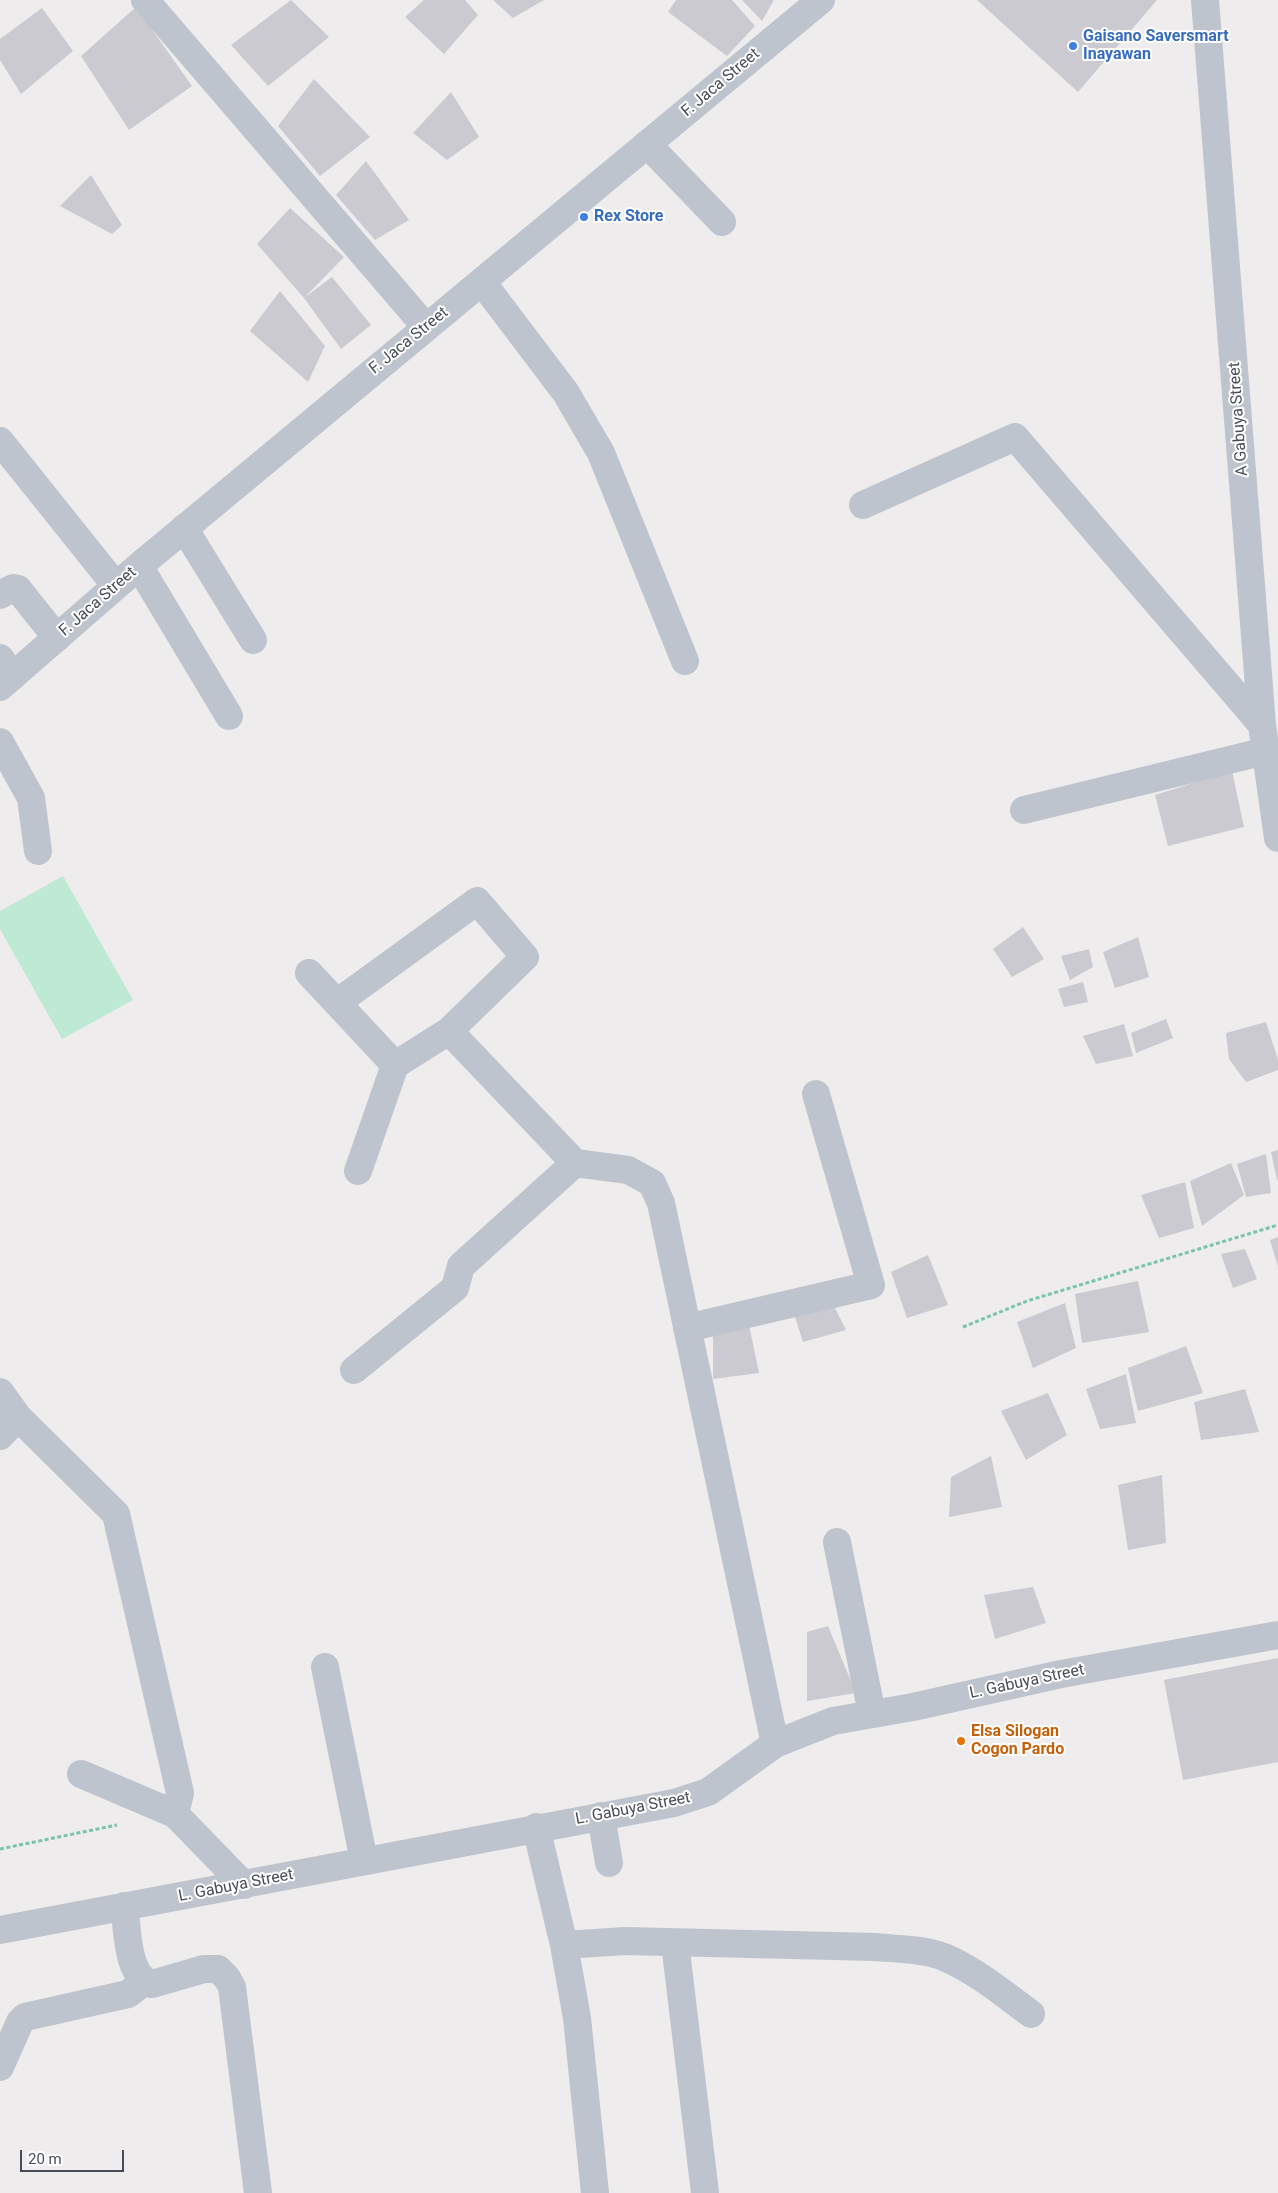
<!DOCTYPE html>
<html>
<head>
<meta charset="utf-8">
<style>
	body { margin:0 }
	#map { position:relative; width:1278px; height:2193px; overflow:hidden; background:#eeecec; font-family:Roboto,sans-serif }
	canvas { display:block }
	.scale { position:absolute; left:20px; top:2150px; width:104px; height:22px; box-sizing:border-box; border:2px solid #464d57; border-top:0; padding-left:6px; font-size:15px; line-height:18px; white-space:nowrap; color:#464d57; -webkit-text-stroke:4px #fff; paint-order:stroke }
</style>
</head>
<body>
<div id="map">
<canvas width="1278" height="2193"></canvas>
<div class="scale">20 m</div>
</div>
<script>
const g = document.querySelector('canvas').getContext('2d');
g.lineJoin = 'round';
function fill(path, color) { g.fillStyle = color; g.fill(path, 'evenodd'); }
function stroke(path, color, width, dash) { g.strokeStyle = color; g.lineWidth = width; g.lineCap = dash ? 'butt' : 'round'; g.setLineDash(dash || []); g.stroke(path); }
function drawText(font, color, halo, rows, align = 'center') {
  g.font = font + ' Roboto,sans-serif'; g.lineWidth = 4; g.setLineDash([]); g.textBaseline = 'middle'; g.strokeStyle = halo; g.fillStyle = color; for (const [text, x, y, turn = 0] of rows) {
    g.save(); g.translate(x, y); g.rotate((+turn || 0) * Math.PI / 180); g.textAlign = isNaN(turn) ? turn : align; if (halo) g.strokeText(text, 0, 0); g.fillText(text, 0, 0); g.restore();
  }
}
fill(new Path2D(`
	M 63,876 L 133,1000 L 62,1039 L 0,929 L 0,911 Z`), '#bde9d5');
fill(new Path2D(`
	M 291,0 L 329,37 L 268,86 L 231,45 Z
	M 424,0 L 465,0 L 478,15 L 444,54 L 405,17 Z
	M 493,0 L 544,0 L 513,18 Z
	M 676,0 L 732,0 L 755,26 L 727,56 L 668,12 Z
	M 742,0 L 774,0 L 762,21 Z
	M 977,0 L 1157,0 L 1078,92 Z
	M 136,7 L 192,86 L 129,130 L 81,56 Z
	M 42,8 L 73,51 L 21,94 L 0,60 L 0,39 Z
	M 314,79 L 370,137 L 320,176 L 278,126 Z
	M 451,92 L 479,137 L 447,160 L 413,133 Z
	M 366,161 L 409,220 L 375,240 L 336,195 Z
	M 91,175 L 122,225 L 112,234 L 60,206 Z
	M 290,208 L 344,257 L 304,298 L 257,244 Z
	M 332,277 L 371,325 L 341,349 L 304,298 Z
	M 280,291 L 325,346 L 308,382 L 250,331 Z
	M 1232,771 L 1244,827 L 1168,846 L 1155,795 Z
	M 1023,927 L 1044,959 L 1012,977 L 993,949 Z
	M 1138,937 L 1149,977 L 1115,988 L 1103,952 Z
	M 1089,949 L 1093,967 L 1070,980 L 1061,956 Z
	M 1083,982 L 1088,1002 L 1064,1007 L 1058,989 Z
	M 1166,1019 L 1173,1038 L 1136,1053 L 1131,1033 Z
	M 1266,1022 L 1278,1060 L 1278,1070 L 1246,1082 L 1229,1059 L 1226,1033 Z
	M 1124,1024 L 1133,1056 L 1096,1064 L 1083,1036 Z
	M 1278,1150 L 1278,1180 L 1277,1180 L 1271,1152 Z
	M 1266,1154 L 1271,1193 L 1246,1197 L 1237,1164 Z
	M 1231,1163 L 1244,1195 L 1202,1226 L 1190,1181 Z
	M 1185,1182 L 1194,1228 L 1159,1238 L 1141,1195 Z
	M 1278,1237 L 1278,1267 L 1270,1240 Z
	M 1245,1249 L 1257,1279 L 1233,1288 L 1221,1254 Z
	M 928,1255 L 948,1305 L 907,1318 L 891,1272 Z
	M 1138,1281 L 1149,1332 L 1082,1343 L 1075,1294 Z
	M 1065,1303 L 1076,1348 L 1033,1368 L 1017,1322 Z
	M 835,1308 L 846,1330 L 803,1342 L 794,1314 Z
	M 749,1325 L 759,1373 L 713,1379 L 713,1334 Z
	M 1186,1346 L 1203,1393 L 1138,1411 L 1128,1368 Z
	M 1126,1374 L 1136,1423 L 1100,1429 L 1086,1389 Z
	M 1245,1389 L 1259,1432 L 1201,1440 L 1194,1402 Z
	M 1048,1393 L 1067,1435 L 1026,1460 L 1001,1411 Z
	M 991,1456 L 1002,1507 L 949,1517 L 951,1477 Z
	M 1162,1475 L 1166,1543 L 1128,1550 L 1118,1485 Z
	M 1033,1587 L 1046,1623 L 995,1639 L 984,1595 Z
	M 828,1626 L 856,1693 L 807,1701 L 807,1632 Z
	M 1278,1658 L 1278,1762 L 1183,1780 L 1164,1680 Z`), '#cacad0');
stroke(new Path2D(`
	M 963,1327 L 1027,1301 L 1278,1225
	M 0,1849 L 117,1825`), '#79c4aa', 3, [4, 2.5]);
stroke(new Path2D(`
	M 145,0 L 425,326
	M 1205,0 L 1262,725 L 1278,838
	M 647,144 L 722,222
	M 482,282 L 566,393 L 601,453 L 685,661
	M 0,441 L 116,586
	M 863,505 L 1015,437 L 1262,725
	M 184,528 L 253,640
	M 139,566 L 229,716
	M 0,595 L 13,588 L 18,589 L 57,638
	M 0,658 L 13,676
	M 0,687 L 139,566 L 821,0
	M 0,742 L 31,798 L 38,851
	M 1024,810 L 1266,751
	M 309,973 L 395,1065
	M 338,1002 L 477,901 L 525,957 L 449,1031 L 395,1065 L 358,1171
	M 449,1031 L 575,1163 L 628,1170 L 652,1183 L 661,1203 L 775,1744
	M 687,1328 L 871,1285 L 816,1094
	M 354,1370 L 455,1288 L 461,1266 L 575,1163
	M 0,1392 L 18,1417 L 116,1514 L 180,1793 L 175,1814
	M 0,1436 L 18,1417
	M 837,1542 L 872,1714
	M 325,1667 L 364,1861
	M 81,1774 L 175,1814 L 244,1885
	M 601,1816 L 609,1863
	M 536,1827 L 564,1945 L 577,2018 L 595,2193
	M 124,1906 C 128,1930 126,1976 152,1984 L 204,1969 L 218,1969 L 227,1978 L 232,1987 L 258,2193
	M 0,1930 L 674,1803 L 708,1792 L 775,1744 L 833,1721 L 913,1707 L 1061,1674 L 1278,1635
	M 675,1943 L 705,2193
	M 564,1945 L 625,1941 L 875,1947 C 897,1949 923,1949 944,1957 C 975,1970 1004,1994 1031,2014
	M 0,2067 L 20,2022 L 25,2017 L 128,1994 L 144,1982`), '#bec4cd', 28);
for (const [x, y, r, color] of [
	[1073,46,5,"#3f7fe0"],
	[584,217,5,"#3f7fe0"],
	[961,1741,5,"#e8710a"]
]) { const dot = new Path2D(); dot.arc(x, y, r, 0, 2 * Math.PI); g.fillStyle = color; g.fill(dot); stroke(dot, '#fff', 2); }
drawText('bold 16px', '#366cbe', '#fff', [
	["Gaisano Saversmart",1083,37],
	["Inayawan",1083,55],
	["Rex Store",594,217]
], 'left');
drawText('16px', '#464d57', '#fff', [
	["F. Jaca Street",721,83,-40],
	["F. Jaca Street",409,341,-39],
	["A Gabuya Street",1239,419,-94],
	["F. Jaca Street",98,602,-41],
	["L. Gabuya Street",1027,1682,-12],
	["L. Gabuya Street",633,1809,-11],
	["L. Gabuya Street",236,1886,-11]
]);
drawText('bold 16px', '#c56008', '#fff', [
	["Elsa Silogan",971,1732],
	["Cogon Pardo",971,1750]
], 'left');
</script>
</body>
</html>
